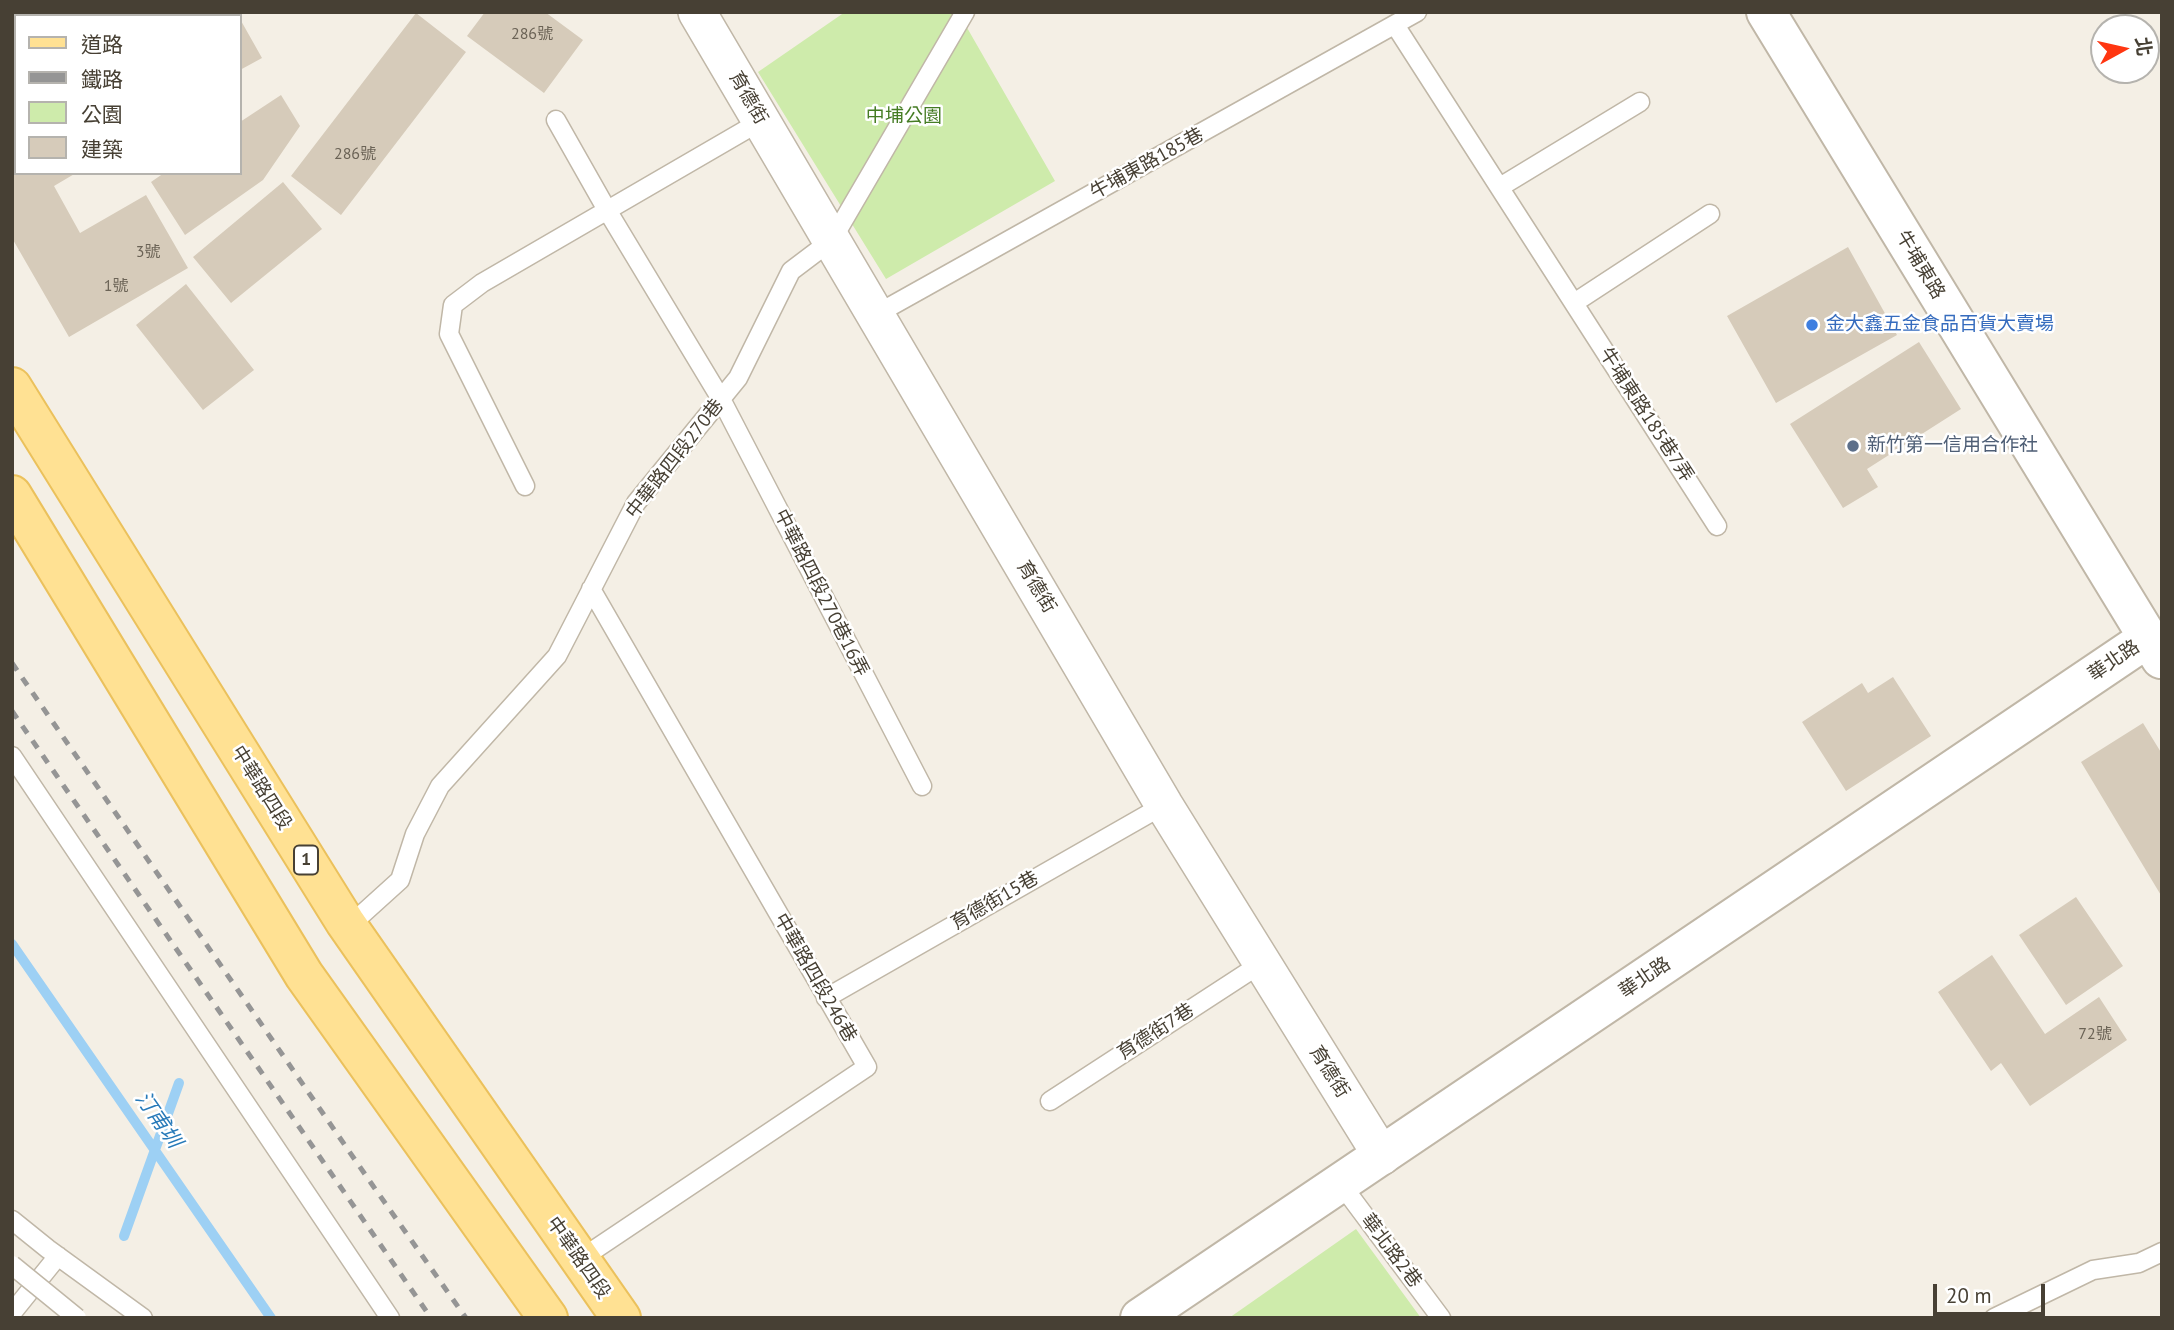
<!DOCTYPE html>
<html>
<head>
<meta charset="utf-8">
<style>
	body { margin:0 }
	#map { position:relative; width:2174px; height:1330px; overflow:hidden; background:#f4efe5; font-family:"PT Sans","Noto Sans TC",sans-serif }
	canvas { display:block }
	.frame { position:absolute; inset:0; border:14px solid #474034; pointer-events:none }
	.legend { position:absolute; left:14px; top:14px; width:228px; height:161px; box-sizing:border-box; background:#fff; border:2px solid #b5b3ae; margin:0; padding:9px 12px; list-style:none; font-size:21px; color:#474034 }
	.legend li { display:flex; align-items:center; gap:14px; height:35px }
	.legend b { width:35px; border:2px solid #b5b3ae }
	.north { position:absolute; left:2090px; top:14px; width:70px; height:70px; box-sizing:border-box; background:#fff; border:2px solid #b5b3ae; border-radius:50%; rotate:82deg; font-size:19px; font-weight:700; line-height:28px; text-align:center; color:#474034 }
	.north::after { content:''; display:block; margin:auto; width:24px; height:32px; background:#ff3611; clip-path:polygon(50% 0,100% 100%,50% 72%,0 100%) }
	.scale { position:absolute; left:1933px; top:1284px; width:112px; height:32px; box-sizing:border-box; border:4px solid #474034; border-top:0; padding-left:9px; font-size:21px; line-height:24px; white-space:nowrap; color:#474034; -webkit-text-stroke:5px #fff; paint-order:stroke }
</style>
</head>
<body>
<div id="map">
<canvas width="2174" height="1330"></canvas>
<div class="frame"></div>
<ul class="legend">
<li><b style="height:9px;background:#ffe193"></b>道路</li>
<li><b style="height:9px;background:#959595"></b>鐵路</li>
<li><b style="height:19px;background:#ceebab"></b>公園</li>
<li><b style="height:19px;background:#d6cbba"></b>建築</li>
</ul>
<div class="north">北</div>
<div class="scale">20 m</div>
</div>
<script>
const g = document.querySelector('canvas').getContext('2d');
g.lineJoin = 'round';
function fill(path, color) { g.fillStyle = color; g.fill(path, 'evenodd'); }
function stroke(path, color, width, dash) { g.strokeStyle = color; g.lineWidth = width; g.lineCap = dash ? 'butt' : 'round'; g.setLineDash(dash || []); g.stroke(path); }
function drawText(font, color, halo, rows, align = 'center') {
  g.font = font + ' "PT Sans","Noto Sans TC",sans-serif'; g.lineWidth = 5; g.setLineDash([]); g.textBaseline = 'middle'; g.strokeStyle = halo; g.fillStyle = color; for (const [text, x, y, turn = 0] of rows) {
    g.save(); g.translate(x, y); g.rotate((+turn || 0) * Math.PI / 180); g.textAlign = isNaN(turn) ? turn : align; if (halo) g.strokeText(text, 0, 0); g.fillText(text, 0, 0); g.restore();
  }
}
fill(new Path2D(`
	M 845,12 L 958,12 L 1055,181 L 886,279 L 758,72 Z
	M 1356,1229 L 1421,1318 L 1229,1318 Z`), '#ceebab');
stroke(new Path2D(`
	M 12,944 L 271,1318
	M 124,1236 L 179,1083`), '#9dd0f4', 10);
fill(new Path2D(`
	M 156,12 L 236,12 L 238,16 L 149,16 Z
	M 485,12 L 545,12 L 583,40 L 544,93 L 467,36 Z
	M 416,13 L 466,52 L 341,215 L 291,176 Z
	M 240,19 L 262,58 L 240,70 Z
	M 16,80 L 16,173 L 76,173 L 54,186 L 80,233 L 146,195 L 188,268 L 69,337 L 12,238 L 12,82 Z
	M 281,95 L 300,126 L 263,180 L 185,235 L 151,182 L 164,173 L 240,173 L 240,122 Z
	M 283,182 L 322,229 L 231,303 L 193,257 Z
	M 1848,247 L 1897,335 L 1776,403 L 1727,316 Z
	M 186,284 L 254,370 L 203,410 L 136,325 Z
	M 1919,342 L 1961,409 L 1867,469 L 1878,487 L 1843,508 L 1790,424 Z
	M 1893,677 L 1931,736 L 1846,791 L 1802,722 L 1862,683 L 1868,693 Z
	M 2143,723 L 2162,754 L 2162,897 L 2081,762 Z
	M 2076,897 L 2123,966 L 2066,1005 L 2019,935 Z
	M 1992,955 L 2045,1034 L 2099,997 L 2127,1040 L 2030,1106 L 2001,1063 L 1991,1071 L 1938,992 Z`), '#d6cbba');
const service = new Path2D(`
	M 1395,25 L 1717,526
	M 556,120 L 607,210 L 721,399 L 922,786
	M 1500,187 L 1640,102
	M 1574,303 L 1710,214
	M 875,315 L 1417,12
	M 525,486 L 449,334 L 453,305 L 482,283 L 761,121
	M 12,756 L 390,1318
	M 348,927 L 400,880 L 415,834 L 440,786 L 557,656 L 636,503 L 738,378 L 791,271 L 832,240 L 965,12
	M 826,998 L 1164,805
	M 1050,1101 L 1262,963
	M 1341,1184 L 1441,1318
	M 12,1220 L 48,1249 L 143,1318
	M 579,1260 L 867,1067 L 591,589
	M 12,1313 L 58,1256
	M 1994,1318 L 2093,1270 L 2139,1263 L 2162,1252`);
const minor = new Path2D(`
	M 697,12 L 1164,805 L 1382,1156
	M 54,16 L 60,12
	M 12,41 L 16,39`);
const tertiary = new Path2D(`
	M 1766,12 L 2161,659
	M 1140,1318 L 2148,638`);
const primary = new Path2D(`
	M 12,387 L 345,922 L 621,1318
	M 12,495 L 304,975 L 548,1318`);
stroke(service, '#c0b7a7', 21);
stroke(minor, '#c0b7a7', 40);
stroke(tertiary, '#c0b7a7', 42);
stroke(primary, '#ebc15c', 42);
stroke(service, '#fff', 18);
stroke(minor, '#fff', 37);
stroke(tertiary, '#fff', 38);
stroke(primary, '#ffe193', 38);
stroke(new Path2D(`
	M 12,663 L 371,1183 L 466,1318
	M 12,711 L 431,1318`), '#959595', 5, [9, 9]);
const serviceBridge = new Path2D(`
	M 12,1265 L 77,1318`);
stroke(serviceBridge, '#c0b7a7', 21, []);
stroke(serviceBridge, '#fff', 18);
for (const [x, y, r, color] of [
	[1812,325,7,"#3f7fe0"],
	[1853,446,7,"#5c6f8a"]
]) { const dot = new Path2D(); dot.arc(x, y, r, 0, 2 * Math.PI); g.fillStyle = color; g.fill(dot); stroke(dot, '#fff', 2.5); }
drawText('16px', '#6b6356', null, [
	["286號",532,34],
	["286號",355,154],
	["3號",148,252],
	["1號",116,286],
	["72號",2095,1034]
]);
for (const [x, y, w] of [
	[306,860,24]
]) { const box = new Path2D(); box.roundRect(x - w / 2, y - 14.5, w, 29, 5); g.fillStyle = '#fff'; g.fill(box); stroke(box, '#474034', 2); }
drawText('bold 18px', '#474034', null, [
	["1",306,860]
]);
drawText('19px', '#474034', '#fff', [
	["育德街",748,98,60],
	["牛埔東路185巷",1147,164,-29],
	["牛埔東路",1920,265,59],
	["牛埔東路185巷7弄",1646,415,57],
	["中華路四段270巷",675,459,-52],
	["育德街",1036,587,59],
	["中華路四段270巷16弄",821,593,63],
	["華北路",2114,661,-34],
	["中華路四段",261,788,58],
	["育德街15巷",995,901,-30],
	["中華路四段246巷",815,978,60],
	["華北路",1645,978,-34],
	["育德街7巷",1156,1032,-33],
	["育德街",1329,1072,58],
	["華北路2巷",1391,1251,53],
	["中華路四段",578,1258,55]
]);
drawText('19px', '#457c24', '#fff', [
	["中埔公園",904,117]
]);
drawText('19px', '#366cbe', '#fff', [
	["金大鑫五金食品百貨大賣場",1826,325]
], 'left');
drawText('19px', '#4e5e75', '#fff', [
	["新竹第一信用合作社",1867,446]
], 'left');
drawText('italic 21px', '#277ab9', '#fff', [
	["汀甫圳",158,1120,55]
]);
</script>
</body>
</html>
